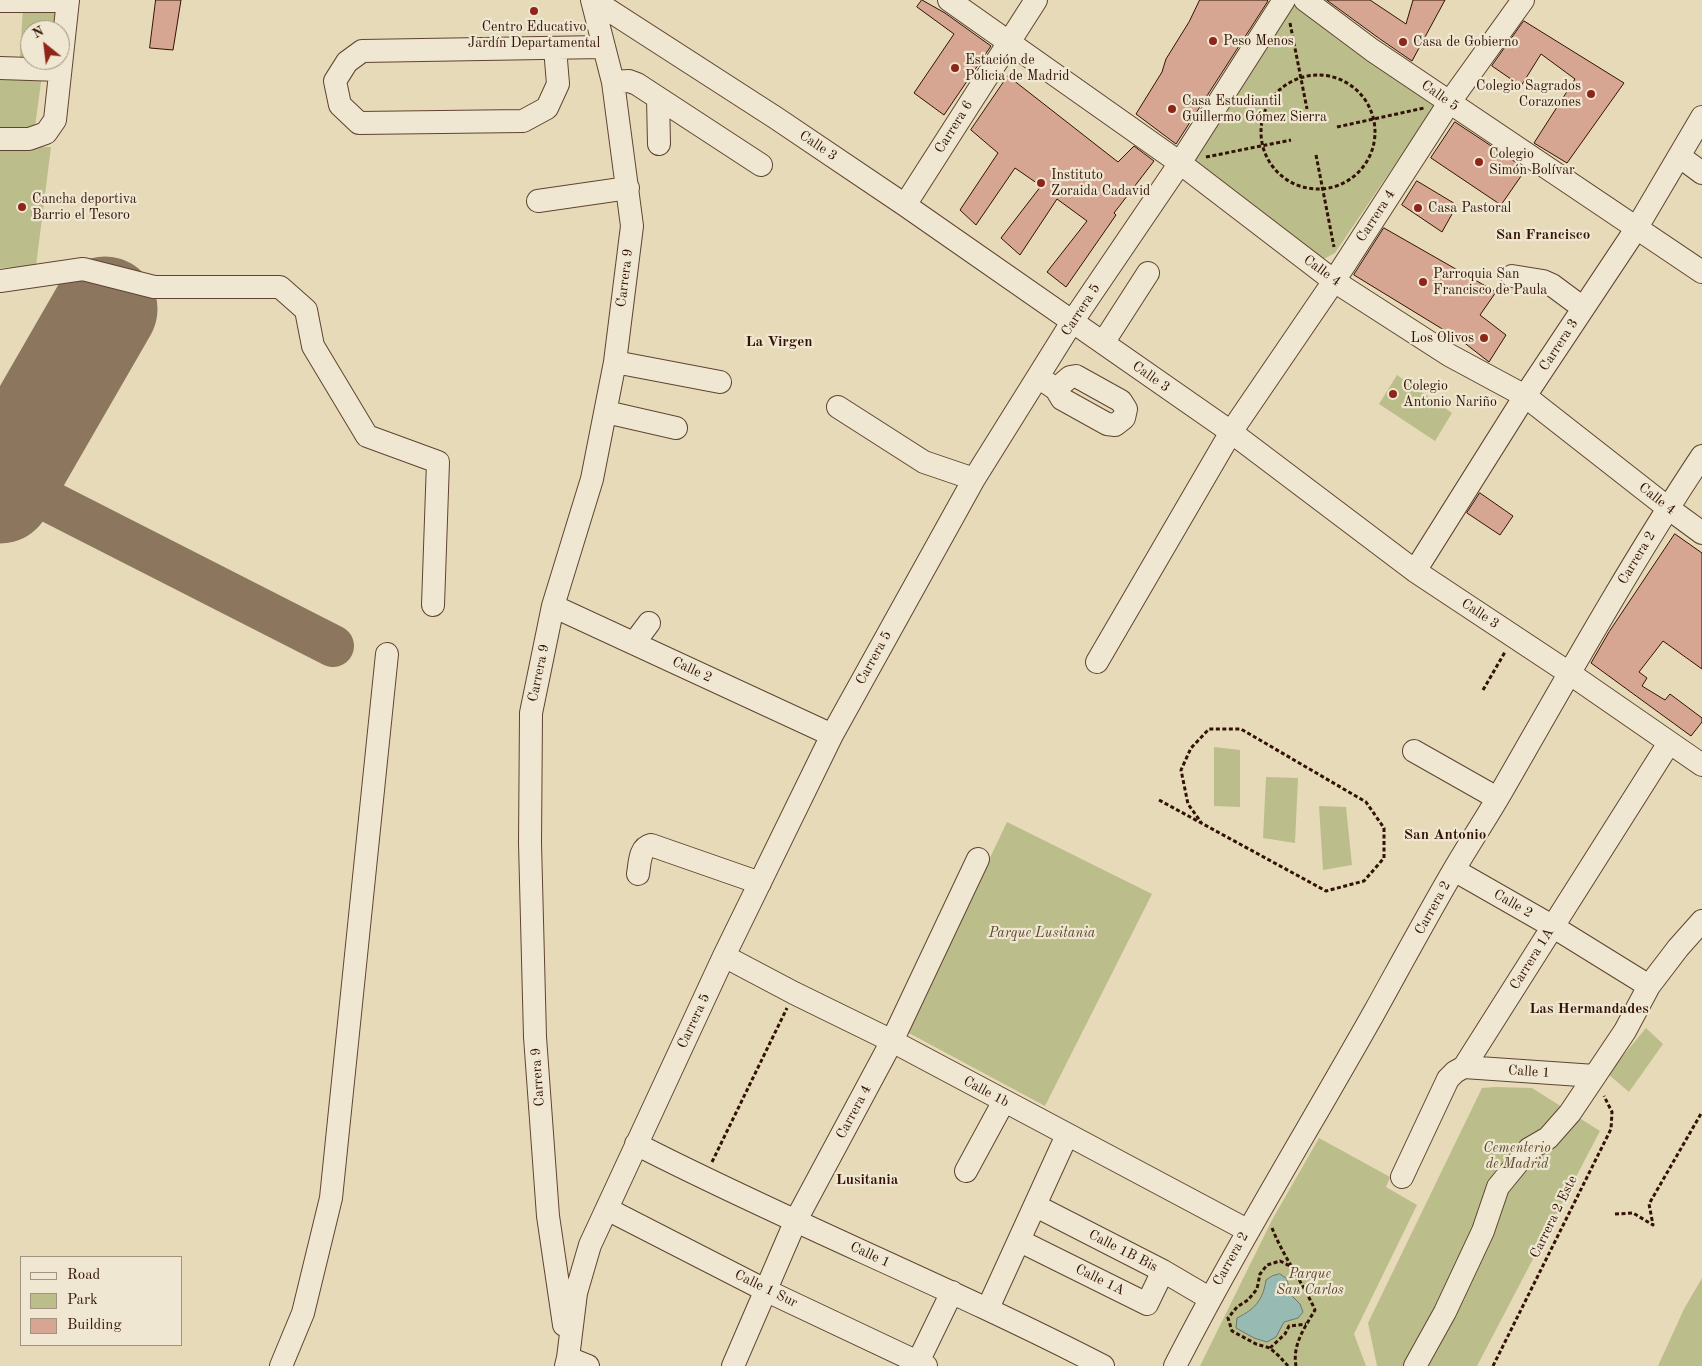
<!DOCTYPE html>
<html>
<head>
<meta charset="utf-8">
<style>
	body { margin:0 }
	#map { position:relative; width:1702px; height:1366px; overflow:hidden; background:#e7dab8; font-family:"Old Standard TT",serif }
	canvas { display:block }
	.legend { position:absolute; left:20px; top:1256px; width:162px; height:90px; box-sizing:border-box; background:#efe7d1; border:1px solid #a3927f; margin:0; padding:6px 9px; list-style:none; font-size:15px; color:#321204 }
	.legend li { display:flex; align-items:center; gap:10px; height:25px }
	.legend b { width:25px; border:1px solid #a3927f }
	.north { position:absolute; left:20px; top:20px; width:50px; height:50px; box-sizing:border-box; background:#efe7d1; border:1px solid #a3927f; border-radius:50%; rotate:331deg; font-size:14px; font-weight:700; line-height:20px; text-align:center; color:#321204 }
	.north::after { content:''; display:block; margin:auto; width:18px; height:22px; background:#8f2418; clip-path:polygon(50% 0,100% 100%,50% 72%,0 100%) }
</style>
</head>
<body>
<div id="map">
<canvas width="1702" height="1366"></canvas>
<ul class="legend">
<li><b style="height:6px;background:#efe7d1"></b>Road</li>
<li><b style="height:14px;background:#bbbe8b"></b>Park</li>
<li><b style="height:14px;background:#d7a693"></b>Building</li>
</ul>
<div class="north">N</div>
</div>
<script>
const g = document.querySelector('canvas').getContext('2d');
g.lineJoin = 'round';
function fill(path, color) { g.fillStyle = color; g.fill(path, 'evenodd'); }
function stroke(path, color, width, dash) { g.strokeStyle = color; g.lineWidth = width; g.lineCap = dash ? 'butt' : 'round'; g.setLineDash(dash || []); g.stroke(path); }
function drawText(font, color, halo, rows, align = 'center') {
  g.font = font + ' "Old Standard TT",serif'; g.lineWidth = 4.5; g.setLineDash([]); g.textBaseline = 'middle'; g.strokeStyle = halo; g.fillStyle = color; for (const [text, x, y, turn = 0] of rows) {
    g.save(); g.translate(x, y); g.rotate((+turn || 0) * Math.PI / 180); g.textAlign = isNaN(turn) ? turn : align; if (halo) g.strokeText(text, 0, 0); g.fillText(text, 0, 0); g.restore();
  }
}
fill(new Path2D(`
	M 1292,5 L 1437,102 L 1335,253 L 1320,261 L 1194,162 Z
	M 23,6 L 60,6 L 58,30 L 30,30 L 30,59 L 20,58 Z
	M 0,72 L 42,75 L 35,127 L 0,128 Z
	M 0,147 L 51,147 L 36,266 L 0,268 Z
	M 1397,375 L 1452,413 L 1435,441 L 1379,404 Z
	M 1214,747 L 1240,750 L 1240,807 L 1214,806 Z
	M 1266,777 L 1298,778 L 1295,843 L 1263,838 Z
	M 1319,806 L 1346,807 L 1352,865 L 1323,870 Z
	M 1007,822 L 1152,894 L 1045,1106 L 907,1032 Z
	M 1646,1028 L 1663,1044 L 1629,1092 L 1608,1074 Z
	M 1496,1087 L 1532,1088 L 1600,1131 L 1477,1366 L 1377,1366 L 1368,1323 L 1482,1088 Z
	M 1319,1138 L 1390,1177 L 1386,1187 L 1417,1205 L 1354,1334 L 1366,1366 L 1200,1366 L 1272,1220 Z
	M 1702,1278 L 1702,1366 L 1658,1366 L 1684,1309 Z`), '#bbbe8b');
const water = new Path2D(`
	M 1280,1274 L 1286,1278 L 1293,1297 L 1300,1304 L 1303,1312 L 1298,1318 L 1284,1322 L 1276,1337 L 1267,1342 L 1254,1338 L 1236,1328 L 1237,1318 C 1255,1309 1263,1300 1266,1280 L 1272,1276 Z`);
fill(water, '#97bab2');
stroke(water, '#6f776c', 1);
stroke(new Path2D(`
	M 7,480 L 333,646`), '#8c765e', 42);
stroke(new Path2D(`
	M 0,491 L 105,309`), '#8c765e', 105);
const building = new Path2D(`
	M 156,0 L 181,0 L 173,50 L 150,48 Z
	M 922,0 L 945,13 L 991,46 L 944,115 L 914,93 L 954,34 L 917,7 Z
	M 1200,0 L 1267,0 L 1268,1 L 1176,144 L 1136,114 L 1162,72 L 1166,59 L 1189,22 Z
	M 1327,0 L 1370,0 L 1406,24 L 1413,0 L 1445,0 L 1412,61 L 1380,39 Z
	M 1524,21 L 1624,83 L 1567,163 L 1534,143 L 1575,79 L 1541,54 L 1521,86 L 1492,66 Z
	M 1008,76 L 1118,162 L 1134,146 L 1154,161 L 1114,213 L 1116,215 L 1066,287 L 1047,272 L 1087,221 L 1057,199 L 1020,255 L 1001,238 L 1041,186 L 1015,168 L 976,225 L 960,210 L 998,153 L 971,130 Z
	M 1455,122 L 1526,169 L 1501,205 L 1431,158 Z
	M 1417,181 L 1457,205 L 1442,232 L 1402,205 Z
	M 1384,228 L 1496,292 L 1480,315 L 1506,335 L 1489,362 L 1462,341 L 1354,275 Z
	M 1480,493 L 1513,516 L 1500,535 L 1467,513 Z
	M 1675,534 L 1702,553 L 1702,669 L 1663,641 L 1639,672 L 1647,678 L 1642,686 L 1665,700 L 1670,694 L 1702,718 L 1702,722 L 1691,736 L 1591,663 L 1609,632 Z`);
fill(building, '#d7a693');
stroke(building, '#321204', 1);
const minor = new Path2D(`
	M 593,0 L 776,118 L 905,205 L 1231,432 L 1415,571 L 1569,673 L 1702,765
	M 949,0 L 1180,163 L 1334,281 L 1449,355 L 1525,396 L 1668,508 L 1702,533
	M 1305,0 L 1372,50 L 1702,272
	M 0,1 L 68,1
	M 555,48 L 558,84 L 547,108 L 523,121 L 359,123 L 340,105 L 335,81 L 347,62 L 362,51 L 603,47
	M 0,68 L 60,70
	M 613,82 L 629,81 L 637,84 L 761,165
	M 658,98 L 659,144
	M 0,139 L 29,139 L 46,133 L 55,120 L 68,0
	M 1679,156 L 1702,173
	M 538,201 L 628,188
	M 905,205 L 1036,0
	M 1512,276 L 1543,281 L 1552,285 L 1583,308
	M 0,281 L 83,269 L 154,287 L 280,287 L 306,310 L 313,346 L 367,436 L 438,462 L 433,605
	M 1103,343 L 1148,273
	M 615,362 L 720,382
	M 1038,377 L 1056,389 L 1070,377 L 1076,376 L 1121,401 L 1126,409 L 1124,418 L 1115,425 L 1107,424 L 1062,399 L 1056,389
	M 838,407 L 924,462 L 974,479
	M 606,412 L 676,428
	M 1415,571 L 1525,396 L 1636,229 L 1702,117
	M 553,606 L 832,735
	M 634,643 L 649,623
	M 1097,662 L 1231,432 L 1334,281 L 1449,103 L 1523,0
	M 1414,751 L 1497,798
	M 1454,870 L 1552,926 L 1649,986
	M 638,874 C 640,863 639,848 651,845 L 760,883
	M 724,956 L 794,993 L 892,1041 L 1247,1230
	M 1464,1067 L 1595,1076
	M 636,1144 C 790,1223 950,1287 1103,1366
	M 966,1171 L 1004,1101
	M 1402,1177 L 1448,1079 L 1455,1072 L 1464,1067 L 1669,743
	M 1036,1206 L 1163,1271 L 1209,1298
	M 607,1209 L 765,1290 L 926,1366
	M 1020,1241 L 1147,1304 L 1163,1271
	M 988,1308 L 1067,1135
	M 564,1325 L 548,1216 L 535,1037 L 530,843 L 531,713 L 553,606 L 592,479 L 615,362 L 632,226 L 613,82 L 592,0
	M 568,1358 L 588,1366
	M 281,1366 L 303,1313 L 331,1198 L 387,654
	M 566,1366 L 568,1358 L 576,1293 L 590,1245 L 724,956 L 832,735 L 974,479 L 1072,322 L 1180,163 L 1284,0
	M 733,1366 L 796,1220 L 892,1041 L 978,859
	M 916,1366 L 952,1292
	M 1175,1366 C 1237,1245 1308,1130 1375,1011 C 1401,964 1427,916 1455,868 C 1469,844 1485,820 1499,796 C 1565,681 1629,566 1702,456
	M 1415,1366 L 1445,1312 L 1483,1231 L 1498,1187 L 1529,1149 L 1548,1138 L 1570,1113 L 1625,1031 L 1649,986 L 1678,948 L 1702,921`);
stroke(minor, '#5f4431', 24);
stroke(new Path2D(`
	M 1290,23 L 1307,109
	M1261 132a57 57 0 1 1 114 0a57 57 0 1 1-114 0Z
	M 1337,127 L 1424,108
	M 1316,155 L 1334,247
	M 1206,157 L 1291,140
	M 1483,690 L 1505,652
	M 1159,800 L 1326,891 L 1364,881 L 1384,858 L 1384,828 L 1366,802 L 1241,729 L 1209,729 L 1191,748 L 1181,770 L 1188,804 L 1201,822
	M 712,1162 L 787,1008
	M 1615,1214 L 1633,1213 L 1653,1225 L 1649,1204 L 1702,1112
	M 1272,1228 C 1283,1256 1302,1281 1315,1310 C 1305,1327 1292,1345 1296,1366
	M 1270,1348 L 1285,1334 L 1289,1326 L 1306,1324
	M 1288,1366 L 1280,1357 L 1270,1348 L 1256,1344 L 1232,1331 L 1228,1318 L 1237,1307 L 1248,1300 L 1257,1289 L 1260,1274 L 1267,1265 L 1280,1261 L 1292,1267
	M 1493,1366 L 1611,1129 L 1612,1112 L 1604,1096`), '#321204', 3, [4, 2.5]);
stroke(minor, '#efe7d1', 22);
for (const [x, y, r, color] of [
	[534,11,5,"#8f2418"],
	[1213,41,5,"#8f2418"],
	[1403,42,5,"#8f2418"],
	[955,68,5,"#8f2418"],
	[1591,94,5,"#8f2418"],
	[1172,109,5,"#8f2418"],
	[1479,162,5,"#8f2418"],
	[1041,183,5,"#8f2418"],
	[22,207,5,"#8f2418"],
	[1418,208,5,"#8f2418"],
	[1423,282,5,"#8f2418"],
	[1484,338,5,"#8f2418"],
	[1393,394,5,"#8f2418"]
]) { const dot = new Path2D(); dot.arc(x, y, r, 0, 2 * Math.PI); g.fillStyle = color; g.fill(dot); stroke(dot, '#efe7d1', 2); }
drawText('14px', '#321204', '#efe7d1', [
	["Centro Educativo",534,27,"center"],
	["Jardín Departamental",534,43,"center"],
	["Peso Menos",1223,41],
	["Casa de Gobierno",1413,42],
	["Estación de",965,60],
	["Policia de Madrid",965,76],
	["Colegio Sagrados",1581,86,"right"],
	["Corazones",1581,102,"right"],
	["Casa Estudiantil",1182,101],
	["Guillermo Gómez Sierra",1182,117],
	["Colegio",1489,154],
	["Simón Bolívar",1489,170],
	["Instituto",1051,175],
	["Zoraida Cadavid",1051,191],
	["Cancha deportiva",32,199],
	["Barrio el Tesoro",32,215],
	["Casa Pastoral",1428,208],
	["Parroquia San",1433,274],
	["Francisco de Paula",1433,290],
	["Los Olivos",1474,338,"right"],
	["Colegio",1403,386],
	["Antonio Nariño",1403,402]
], 'left');
drawText('14px', '#321204', '#efe7d1', [
	["Calle 5",1440,96,35],
	["Carrera 6",954,127,-58],
	["Calle 3",818,146,34],
	["Carrera 4",1376,216,-57],
	["Calle 4",1322,271,36],
	["Carrera 9",625,278,-83],
	["Carrera 5",1081,310,-57],
	["Carrera 3",1559,345,-57],
	["Calle 3",1151,377,35],
	["Calle 4",1657,499,38],
	["Carrera 2",1637,558,-59],
	["Calle 3",1480,614,34],
	["Carrera 5",874,658,-61],
	["Calle 2",692,670,25],
	["Carrera 9",539,673,-78],
	["Calle 2",1513,904,30],
	["Carrera 2",1433,908,-61],
	["Carrera 1A",1532,959,-58],
	["Carrera 5",694,1021,-65],
	["Calle 1",1529,1072,4],
	["Carrera 9",538,1077,-94],
	["Calle 1b",986,1092,28],
	["Carrera 4",854,1112,-62],
	["Carrera 2 Este",1554,1217,-64],
	["Calle 1B Bis",1123,1251,27],
	["Calle 1",870,1255,25],
	["Carrera 2",1231,1259,-61],
	["Calle 1A",1100,1280,26],
	["Calle 1 Sur",766,1289,26]
]);
drawText('italic 14px', '#5b462c', '#efe7d1', [
	["Parque Lusitania",1042,933],
	["Cementerio",1517,1148],
	["de Madrid",1517,1164],
	["Parque",1310,1274],
	["San Carlos",1310,1290]
]);
drawText('bold 15px', '#321204', '#efe7d1', [
	["San Francisco",1543,235],
	["La Virgen",779,342],
	["San Antonio",1445,835],
	["Las Hermandades",1589,1009],
	["Lusitania",867,1180]
]);
</script>
</body>
</html>
